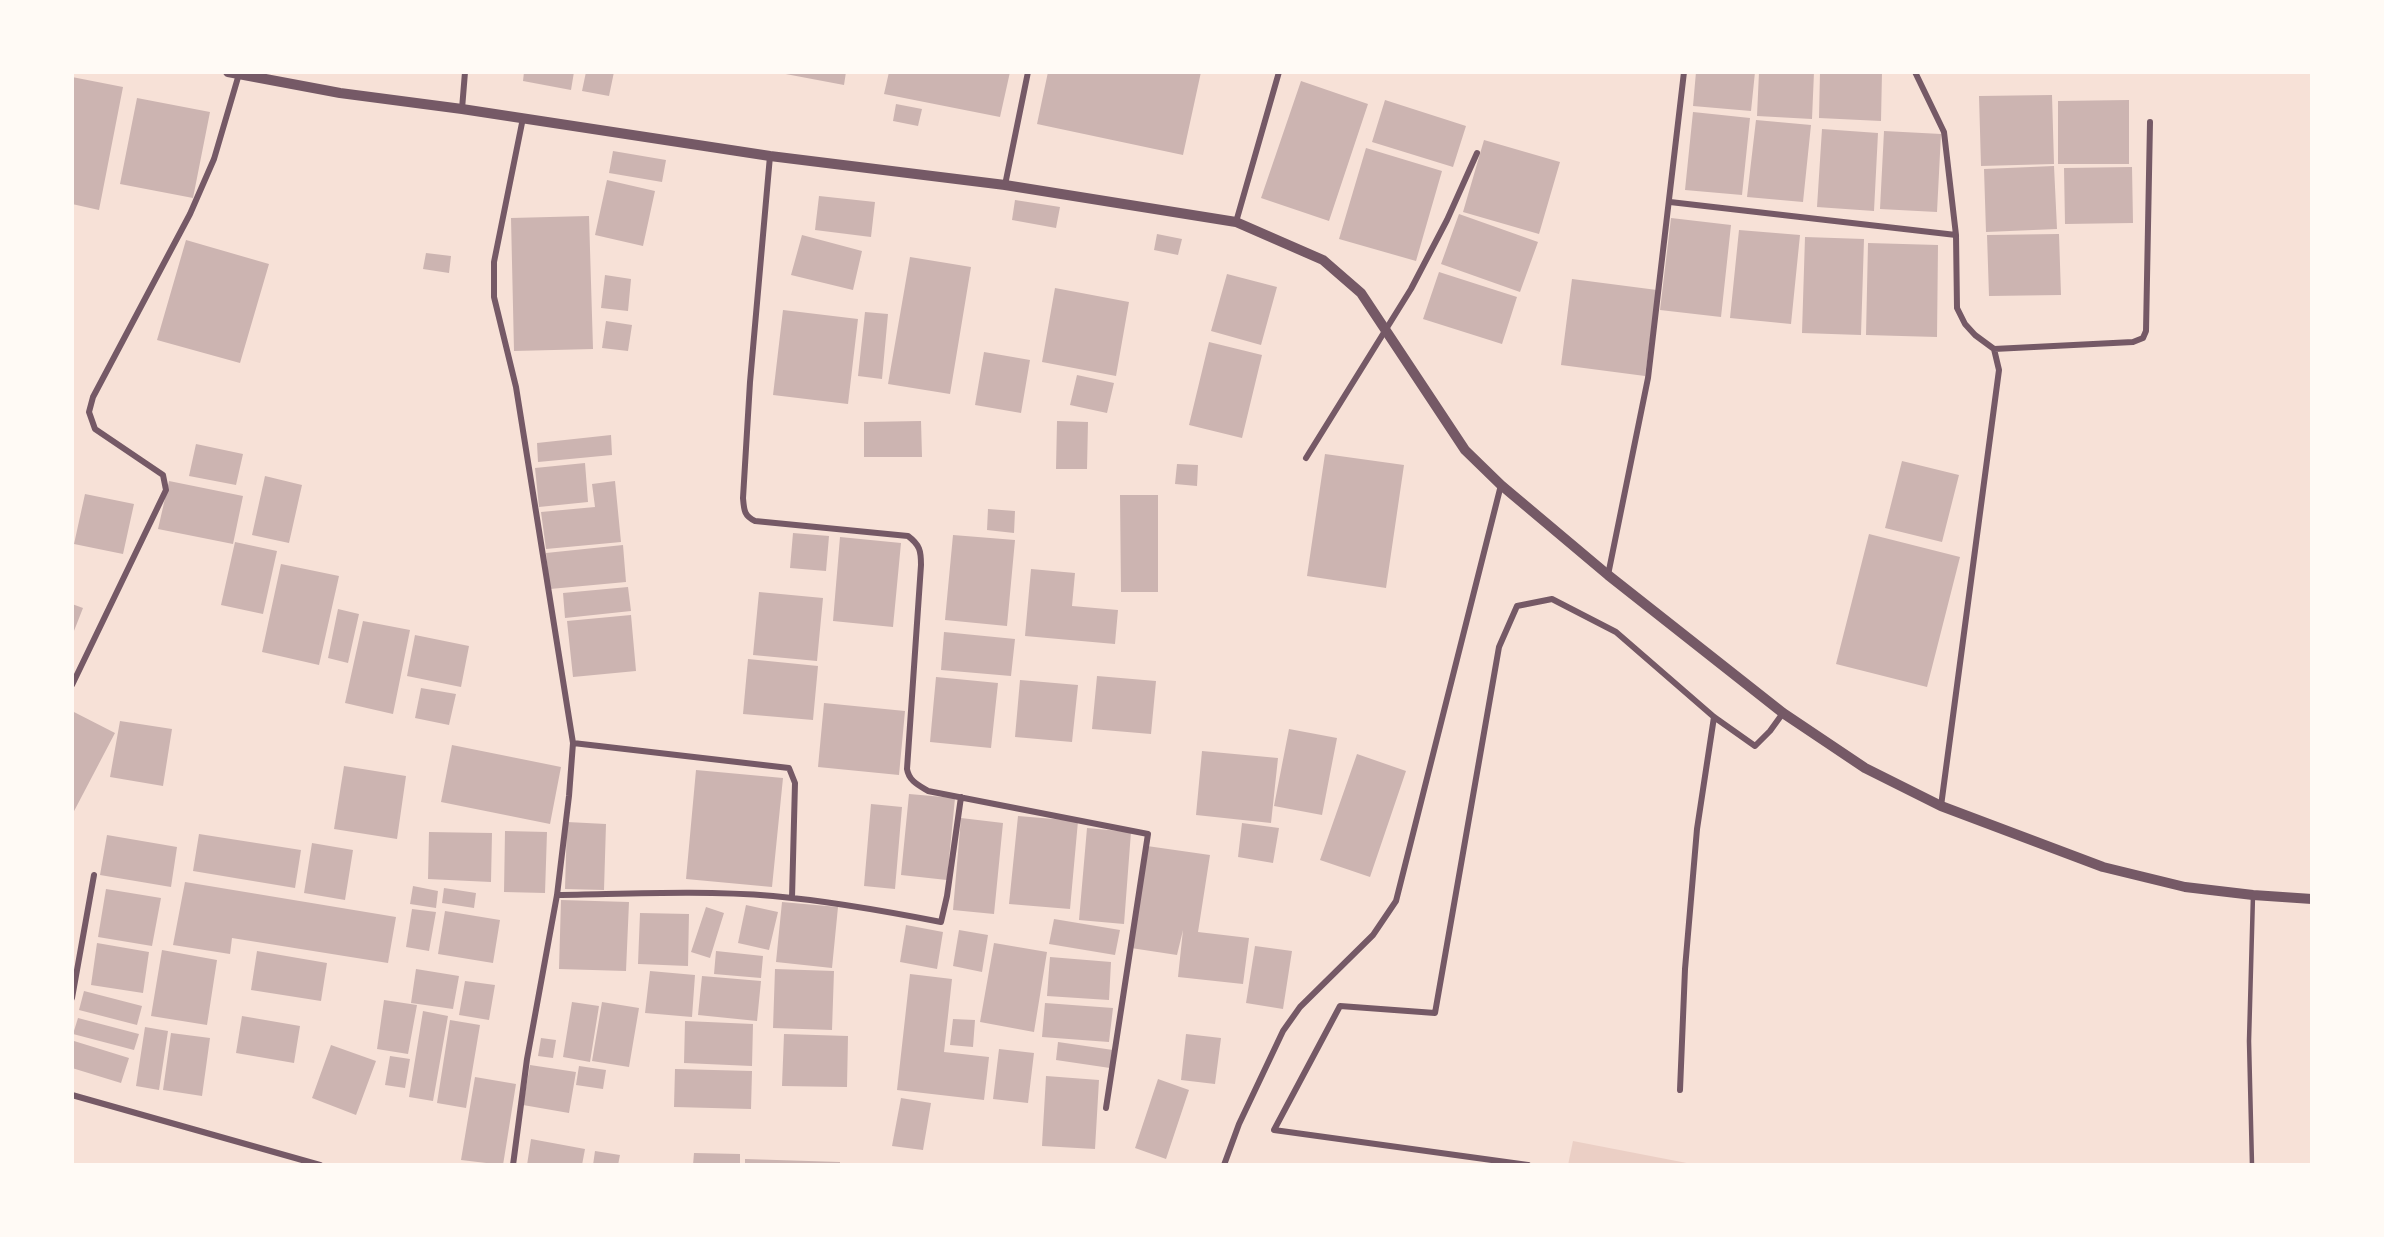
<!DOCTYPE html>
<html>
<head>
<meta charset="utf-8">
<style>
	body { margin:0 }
	#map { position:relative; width:2384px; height:1237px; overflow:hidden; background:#f7e1d7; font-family:Figtree,sans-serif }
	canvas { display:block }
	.frame { position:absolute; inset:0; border:74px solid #fffaf5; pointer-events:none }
</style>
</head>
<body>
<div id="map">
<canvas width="2384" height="1237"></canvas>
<div class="frame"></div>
</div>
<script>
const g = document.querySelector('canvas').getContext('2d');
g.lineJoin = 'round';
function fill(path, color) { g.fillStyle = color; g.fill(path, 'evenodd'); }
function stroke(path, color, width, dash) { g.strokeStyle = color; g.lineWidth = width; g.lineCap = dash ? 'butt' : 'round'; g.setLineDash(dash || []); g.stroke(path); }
fill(new Path2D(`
	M 1573,1141 L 1697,1165 L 1568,1165 Z`), '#ebcfc5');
fill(new Path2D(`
	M 524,72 L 574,72 L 571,90 L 523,81 Z
	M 586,72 L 614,72 L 609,96 L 582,91 Z
	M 775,72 L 846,72 L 844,85 Z
	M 889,72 L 1010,72 L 1000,117 L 884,94 Z
	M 1048,72 L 1201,72 L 1183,155 L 1037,124 Z
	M 1696,72 L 1755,72 L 1751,111 L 1693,106 Z
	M 1759,72 L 1814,72 L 1812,119 L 1757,116 Z
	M 1820,72 L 1882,72 L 1881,121 L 1819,118 Z
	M 72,77 L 123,87 L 99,210 L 72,204 Z
	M 1301,81 L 1368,104 L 1329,221 L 1261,198 Z
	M 2052,95 L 2054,164 L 1981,166 L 1979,96 Z
	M 137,98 L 210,112 L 193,198 L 120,184 Z
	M 1385,100 L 1466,126 L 1453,167 L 1372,142 Z
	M 2129,100 L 2129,164 L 2058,164 L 2058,101 Z
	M 896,104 L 922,109 L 918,126 L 893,121 Z
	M 1693,112 L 1750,118 L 1742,195 L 1685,190 Z
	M 1756,120 L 1811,125 L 1803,202 L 1747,197 Z
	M 1822,129 L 1878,133 L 1874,211 L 1817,207 Z
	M 1884,131 L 1941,134 L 1937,212 L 1880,209 Z
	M 1484,140 L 1560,162 L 1539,234 L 1463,212 Z
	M 1366,148 L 1442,171 L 1416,261 L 1339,239 Z
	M 613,151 L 666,160 L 662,182 L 609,173 Z
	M 2054,166 L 2057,229 L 1986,232 L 1984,169 Z
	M 2132,167 L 2133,223 L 2065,224 L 2064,168 Z
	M 607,180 L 655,191 L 643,246 L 595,235 Z
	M 819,196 L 875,202 L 871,237 L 815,230 Z
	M 1015,200 L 1060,207 L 1056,228 L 1012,220 Z
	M 1459,214 L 1538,242 L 1520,292 L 1441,264 Z
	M 589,216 L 593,349 L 514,351 L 511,218 Z
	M 1671,218 L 1731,225 L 1721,317 L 1660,310 Z
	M 1739,230 L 1800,235 L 1791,324 L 1730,318 Z
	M 1157,234 L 1182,239 L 1178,255 L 1154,250 Z
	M 2059,234 L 2061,295 L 1989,296 L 1987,235 Z
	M 802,235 L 862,251 L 853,290 L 791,275 Z
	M 1805,237 L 1864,239 L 1861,335 L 1802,333 Z
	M 186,240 L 269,264 L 240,363 L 157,340 Z
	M 1868,243 L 1938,245 L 1937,337 L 1866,335 Z
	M 426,253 L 451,256 L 449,273 L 423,269 Z
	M 910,257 L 971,267 L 950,394 L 888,384 Z
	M 1439,272 L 1517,297 L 1502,344 L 1423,319 Z
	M 1227,274 L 1277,287 L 1261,345 L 1211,331 Z
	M 605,275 L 631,279 L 628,311 L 601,308 Z
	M 1572,279 L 1657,290 L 1645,376 L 1561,365 Z
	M 1055,288 L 1129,302 L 1116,376 L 1042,362 Z
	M 783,310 L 858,319 L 848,404 L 773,395 Z
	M 865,312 L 888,314 L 882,379 L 858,376 Z
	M 606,321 L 632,325 L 628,351 L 602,348 Z
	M 1209,342 L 1262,355 L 1242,438 L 1189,425 Z
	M 984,352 L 1030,360 L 1021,413 L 975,405 Z
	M 1077,375 L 1114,383 L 1107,413 L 1070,405 Z
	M 921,421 L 922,457 L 864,457 L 864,422 Z
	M 1057,421 L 1088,422 L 1087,469 L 1056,469 Z
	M 611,435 L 612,455 L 538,462 L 537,443 Z
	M 196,444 L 243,454 L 236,485 L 189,476 Z
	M 1325,454 L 1404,465 L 1386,588 L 1307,576 Z
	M 1902,461 L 1959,475 L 1942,542 L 1885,528 Z
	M 585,463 L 588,502 L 539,507 L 535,468 Z
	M 1177,464 L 1198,465 L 1197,486 L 1175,484 Z
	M 265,476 L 302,485 L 289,543 L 252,535 Z
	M 169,481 L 243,496 L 233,544 L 158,529 Z
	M 615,481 L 621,542 L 546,549 L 541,512 L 595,507 L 592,484 Z
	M 85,494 L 134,504 L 123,554 L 74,544 Z
	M 1120,495 L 1158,495 L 1158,592 L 1121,592 Z
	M 988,509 L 1015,511 L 1014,533 L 987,530 Z
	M 793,533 L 829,536 L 826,571 L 790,568 Z
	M 1869,534 L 1960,557 L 1927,687 L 1836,664 Z
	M 953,535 L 1015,540 L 1007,626 L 945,620 Z
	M 840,537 L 901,543 L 893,627 L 833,621 Z
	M 235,542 L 277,551 L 263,614 L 221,605 Z
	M 623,545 L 626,582 L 550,589 L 546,553 Z
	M 281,564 L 339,576 L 319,665 L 262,652 Z
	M 1031,569 L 1075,573 L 1072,606 L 1118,610 L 1115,644 L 1025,636 Z
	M 628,587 L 631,611 L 565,618 L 563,593 Z
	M 759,592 L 823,598 L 817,661 L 753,655 Z
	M 72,604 L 83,608 L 72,636 Z
	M 338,609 L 359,614 L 348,663 L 328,658 Z
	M 631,615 L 636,671 L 573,677 L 567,621 Z
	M 363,621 L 410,630 L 393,714 L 345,703 Z
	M 944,632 L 1015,639 L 1011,676 L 941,670 Z
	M 415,635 L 469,646 L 461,687 L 407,676 Z
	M 748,659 L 818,666 L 813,720 L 743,714 Z
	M 1097,676 L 1156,681 L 1151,734 L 1092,729 Z
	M 936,677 L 998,683 L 991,748 L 930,742 Z
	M 1020,680 L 1078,685 L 1072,742 L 1015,737 Z
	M 421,688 L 456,694 L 449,725 L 415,718 Z
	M 824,703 L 905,711 L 899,775 L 818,767 Z
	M 72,711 L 115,733 L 72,815 Z
	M 120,721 L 172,729 L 163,786 L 110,777 Z
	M 1289,729 L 1337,738 L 1322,815 L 1274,806 Z
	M 452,745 L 561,767 L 550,824 L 441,802 Z
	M 1202,751 L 1278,758 L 1271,823 L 1196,815 Z
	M 1357,754 L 1406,771 L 1370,877 L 1320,860 Z
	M 344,766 L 406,776 L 397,839 L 334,829 Z
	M 696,770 L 783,778 L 772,887 L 686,879 Z
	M 909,794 L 955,798 L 947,880 L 901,875 Z
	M 871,804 L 902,807 L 895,889 L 864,886 Z
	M 1018,816 L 1078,821 L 1070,909 L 1009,904 Z
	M 961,818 L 1003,823 L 994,914 L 953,910 Z
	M 567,822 L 606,824 L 604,890 L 565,889 Z
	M 1242,823 L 1279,828 L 1273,863 L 1238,857 Z
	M 1087,828 L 1131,832 L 1124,924 L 1079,920 Z
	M 505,831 L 547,832 L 545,893 L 504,892 Z
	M 429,832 L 492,833 L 491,882 L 428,879 Z
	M 199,834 L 301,850 L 295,888 L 193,871 Z
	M 107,835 L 177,847 L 171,887 L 100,875 Z
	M 312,843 L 353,850 L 345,900 L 304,893 Z
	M 1147,846 L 1210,855 L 1198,932 L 1249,938 L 1243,984 L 1178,977 L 1183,930 L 1177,955 L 1131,948 Z
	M 185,882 L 396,917 L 388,963 L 232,938 L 230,954 L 173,945 Z
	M 413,886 L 438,891 L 436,908 L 410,904 Z
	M 444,888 L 476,893 L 474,908 L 442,903 Z
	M 106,889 L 161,898 L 152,946 L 98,937 Z
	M 561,900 L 629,902 L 626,971 L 559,969 Z
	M 782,902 L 838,907 L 832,968 L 776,962 Z
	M 746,905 L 778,912 L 769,950 L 738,943 Z
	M 706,907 L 724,913 L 710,958 L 691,952 Z
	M 412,909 L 436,912 L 429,951 L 406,947 Z
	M 445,911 L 500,920 L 493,963 L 438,954 Z
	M 640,913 L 689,914 L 688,966 L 638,964 Z
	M 1054,919 L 1120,930 L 1115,955 L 1049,944 Z
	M 906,925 L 943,932 L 937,969 L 900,962 Z
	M 959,930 L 988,935 L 982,972 L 953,966 Z
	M 97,943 L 149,952 L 143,993 L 91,985 Z
	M 994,943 L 1047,952 L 1034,1032 L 980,1022 Z
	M 1255,946 L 1292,951 L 1283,1009 L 1246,1003 Z
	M 162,950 L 217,960 L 207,1025 L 151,1016 Z
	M 257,951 L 327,963 L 321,1001 L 251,990 Z
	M 716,951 L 763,956 L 761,978 L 714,974 Z
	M 1050,957 L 1111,962 L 1109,1000 L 1047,996 Z
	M 416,969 L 459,976 L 453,1009 L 411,1003 Z
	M 775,969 L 834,971 L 832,1030 L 773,1028 Z
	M 650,971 L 695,975 L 692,1017 L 645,1013 Z
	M 910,974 L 952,979 L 944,1052 L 989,1057 L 984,1100 L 897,1090 Z
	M 702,976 L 761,981 L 757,1021 L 698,1015 Z
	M 465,981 L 495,985 L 489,1020 L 459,1015 Z
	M 84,991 L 142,1006 L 137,1025 L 79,1010 Z
	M 384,1000 L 417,1005 L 408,1054 L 377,1049 Z
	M 572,1002 L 599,1006 L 590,1062 L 563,1057 Z
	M 602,1002 L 639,1008 L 629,1067 L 592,1061 Z
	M 1045,1003 L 1113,1008 L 1109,1042 L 1042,1037 Z
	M 423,1011 L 448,1016 L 433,1101 L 409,1097 Z
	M 242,1016 L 300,1026 L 294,1063 L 236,1053 Z
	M 78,1018 L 139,1034 L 134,1050 L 73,1034 Z
	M 953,1019 L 975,1020 L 973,1047 L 950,1045 Z
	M 450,1020 L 480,1025 L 466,1108 L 437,1103 Z
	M 685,1021 L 753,1024 L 752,1066 L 684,1063 Z
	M 145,1027 L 168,1031 L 159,1090 L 136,1086 Z
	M 171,1033 L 210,1038 L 202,1096 L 163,1090 Z
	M 784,1034 L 848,1036 L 847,1087 L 782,1086 Z
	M 1186,1034 L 1221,1038 L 1215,1084 L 1181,1080 Z
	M 541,1038 L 556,1040 L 553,1058 L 538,1056 Z
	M 74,1041 L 129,1058 L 121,1083 L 72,1068 Z
	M 1058,1042 L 1113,1050 L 1110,1068 L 1056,1060 Z
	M 331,1045 L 376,1061 L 356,1115 L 312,1098 Z
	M 999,1049 L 1034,1053 L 1028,1103 L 993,1099 Z
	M 390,1056 L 410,1059 L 405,1088 L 385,1085 Z
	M 530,1065 L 576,1072 L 569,1113 L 523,1105 Z
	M 579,1066 L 606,1070 L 603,1089 L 576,1085 Z
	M 675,1069 L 752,1071 L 751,1109 L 674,1107 Z
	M 1046,1076 L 1099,1080 L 1095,1149 L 1042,1146 Z
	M 475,1077 L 516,1084 L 503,1165 L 461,1160 Z
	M 1158,1079 L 1189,1090 L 1166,1159 L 1135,1148 Z
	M 901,1098 L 931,1103 L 923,1150 L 892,1146 Z
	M 531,1139 L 585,1149 L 582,1165 L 527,1165 Z
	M 595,1151 L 620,1155 L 618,1165 L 593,1165 Z
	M 694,1153 L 740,1154 L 740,1165 L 693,1165 Z
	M 745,1159 L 840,1162 L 840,1165 L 745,1165 Z`), '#ccb4b1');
stroke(new Path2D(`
	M 2252,1165 L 2249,1041 L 2253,895`), '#755966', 4.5);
stroke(new Path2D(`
	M 1915,72 L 1944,132 L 1956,235 L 1957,308 L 1965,324 L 1975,335 L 1994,349 L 1999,370 L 1941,806
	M 462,109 L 465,72
	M 770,156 L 750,382 L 743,498 C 744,510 744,516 755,521 L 908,536 C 920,545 921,551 921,565 L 907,769 C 909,781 918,785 928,791 L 1148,834 L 1106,1108
	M 1005,185 L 1028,72
	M 1670,202 L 1956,235
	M 1236,222 L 1279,72
	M 1994,349 L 2133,342 L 2143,338 L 2146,331 L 2150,122
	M 1306,458 L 1411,289 L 1447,220 L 1477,153
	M 1608,575 L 1648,378 L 1684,72
	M 72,685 L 166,490 L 163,475 L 95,429 L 89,412 L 93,397 L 190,214 L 214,159 L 239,74
	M 573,743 L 789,768 L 795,783 L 792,898
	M 557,895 C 628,894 701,890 773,896 C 830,901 885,911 941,922 L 947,896 L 961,797
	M 72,998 L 94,875
	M 1680,1090 L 1685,969 L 1697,829 L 1714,717
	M 72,1095 L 320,1165
	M 513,1165 L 527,1059 L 557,895 L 569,796 L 573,743 L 516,387 L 494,297 L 494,262 L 523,118
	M 1224,1165 L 1239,1124 L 1283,1031 L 1300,1007 L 1373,935 L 1396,901 L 1501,485
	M 1528,1165 L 1274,1130 L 1340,1006 L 1435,1013 L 1499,647 L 1517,606 L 1552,599 L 1616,632 L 1714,717 L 1755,746 L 1770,731 L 1783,713`), '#755966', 6);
stroke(new Path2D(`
	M 228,72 L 340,93 L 462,109 L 770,156 L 1005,185 L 1236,222 L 1323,260 L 1361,293 L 1465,450 L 1501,485 L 1608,575 L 1783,713 L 1865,768 L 1941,806 L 2103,867 L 2185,887 L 2253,895 L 2312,899`), '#755966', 10);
</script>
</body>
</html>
